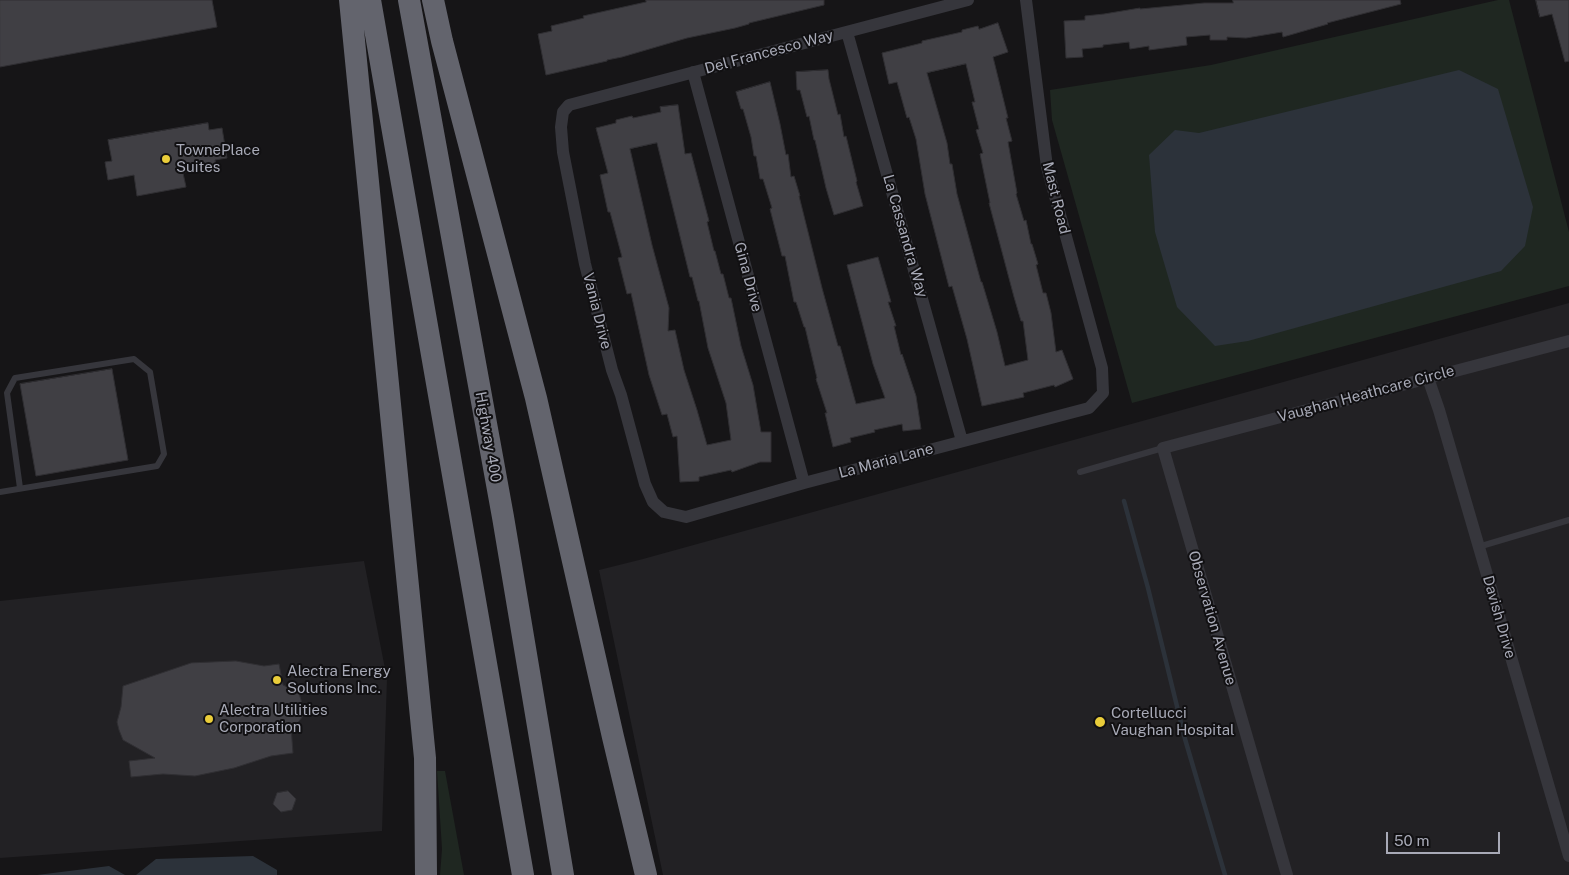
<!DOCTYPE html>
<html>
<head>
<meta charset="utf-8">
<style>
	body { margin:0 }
	#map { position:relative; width:1569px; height:875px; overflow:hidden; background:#161517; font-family:"Public Sans",sans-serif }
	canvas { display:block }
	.scale { position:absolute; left:1386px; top:832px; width:114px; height:22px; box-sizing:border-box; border:2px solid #a8aab7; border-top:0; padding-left:6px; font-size:15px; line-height:18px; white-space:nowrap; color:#a8aab7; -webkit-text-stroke:4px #111012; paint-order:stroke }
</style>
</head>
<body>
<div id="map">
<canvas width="1569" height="875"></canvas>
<div class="scale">50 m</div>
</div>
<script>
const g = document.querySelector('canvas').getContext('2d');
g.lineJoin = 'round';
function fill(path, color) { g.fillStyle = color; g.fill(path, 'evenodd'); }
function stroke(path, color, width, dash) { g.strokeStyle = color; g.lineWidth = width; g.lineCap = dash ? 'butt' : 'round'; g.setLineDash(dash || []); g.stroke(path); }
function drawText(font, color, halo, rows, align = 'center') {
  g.font = font + ' "Public Sans",sans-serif'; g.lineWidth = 4; g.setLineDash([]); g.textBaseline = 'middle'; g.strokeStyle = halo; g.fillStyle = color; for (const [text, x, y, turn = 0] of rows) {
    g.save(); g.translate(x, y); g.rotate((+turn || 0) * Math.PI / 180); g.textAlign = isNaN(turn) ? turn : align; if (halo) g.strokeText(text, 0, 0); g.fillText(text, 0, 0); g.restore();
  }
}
fill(new Path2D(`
	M 1569,303 L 1569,875 L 663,875 L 599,570 L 643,559 Z
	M 364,561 L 387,679 L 382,831 L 0,858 L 0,601 Z`), '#222124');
fill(new Path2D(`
	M 1498,0 L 1509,0 L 1569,232 L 1569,286 L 1132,403 L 1052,120 L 1050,90 L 1211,65 Z
	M 437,771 L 445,771 L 464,875 L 440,875 L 442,849 Z`), '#1f2721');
fill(new Path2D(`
	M 1459,70 L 1498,89 L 1533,207 L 1525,246 L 1501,271 L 1248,341 L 1215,346 L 1177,307 L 1155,232 L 1149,155 L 1175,130 L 1199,133 Z
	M 253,856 L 277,870 L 277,875 L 136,875 L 156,859 Z
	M 109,866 L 125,875 L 37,875 Z`), '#2c323a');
stroke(new Path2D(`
	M 1124,501 L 1148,588 L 1185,739 L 1225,875`), '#2c323a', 4.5);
const building = new Path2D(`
	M 0,0 L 212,0 L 217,27 L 0,67 Z
	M 646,0 L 824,0 L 824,5 L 749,23 L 749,24 L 735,28 L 687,38 L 622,57 L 607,60 L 607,61 L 546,75 L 538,34 L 552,31 L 551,26 L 584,18 L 583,16 L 646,2 Z
	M 1233,0 L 1400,0 L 1401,4 L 1327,23 L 1328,24 L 1283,37 L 1282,32 L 1246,38 L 1227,37 L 1227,40 L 1210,40 L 1210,35 L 1186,37 L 1187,45 L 1149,50 L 1149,46 L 1130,49 L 1129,42 L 1103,45 L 1103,47 L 1082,49 L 1083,57 L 1066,58 L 1064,21 L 1085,20 L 1085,16 L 1104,14 L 1140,8 L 1140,9 L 1204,3 L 1233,3 Z
	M 1536,0 L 1569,0 L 1569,61 L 1565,62 L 1552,14 L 1540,17 Z
	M 998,23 L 1008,52 L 993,57 L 1008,118 L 1006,118 L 1012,141 L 1008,142 L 1017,193 L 1016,194 L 1024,221 L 1026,220 L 1031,244 L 1032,244 L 1038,264 L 1036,265 L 1043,293 L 1046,293 L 1051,313 L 1056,352 L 1062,350 L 1073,379 L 1055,387 L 1054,385 L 1023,393 L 1024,397 L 982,406 L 967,339 L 952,286 L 949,287 L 925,194 L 916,139 L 909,117 L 907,118 L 897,82 L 889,84 L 882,53 L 922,43 L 922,41 L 962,32 L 962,30 L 978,26 L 979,29 ZM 966,64 L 975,102 L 972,102 L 979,129 L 976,130 L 983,153 L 980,154 L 990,203 L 989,203 L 1014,297 L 1021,321 L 1023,321 L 1028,360 L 1005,366 L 997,332 L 982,282 L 981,282 L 957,194 L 952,164 L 950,164 L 947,143 L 927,73 Z
	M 828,70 L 829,79 L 838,115 L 840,114 L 844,137 L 846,136 L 857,181 L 856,182 L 863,206 L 834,215 L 826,188 L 815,140 L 814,140 L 809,116 L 807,117 L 800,90 L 797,90 L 796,72 Z
	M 770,82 L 780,124 L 786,155 L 788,154 L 791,177 L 794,176 L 800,196 L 799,196 L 822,288 L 838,346 L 840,346 L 856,404 L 885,398 L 873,364 L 847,265 L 878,257 L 891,302 L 888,302 L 896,326 L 894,326 L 901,355 L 902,354 L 916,396 L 921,429 L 903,431 L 902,424 L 874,430 L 875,432 L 850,438 L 851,442 L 833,447 L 825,413 L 827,413 L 816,379 L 817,378 L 805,327 L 804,327 L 796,302 L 794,302 L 785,256 L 782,256 L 770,209 L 772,208 L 763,179 L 760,179 L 756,156 L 754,156 L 751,137 L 743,109 L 741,109 L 736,92 Z
	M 678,105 L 685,154 L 691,153 L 709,221 L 707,222 L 714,251 L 715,251 L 721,274 L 723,274 L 729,298 L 731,298 L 741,346 L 753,385 L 761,432 L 771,432 L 771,462 L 760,462 L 732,472 L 731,470 L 699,477 L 699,481 L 680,482 L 677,436 L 673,437 L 667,414 L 662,415 L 649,375 L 631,293 L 627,294 L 618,258 L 622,257 L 610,212 L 608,212 L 600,175 L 608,173 L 596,128 L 616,123 L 616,120 L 632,116 L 633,118 L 661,112 L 660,107 ZM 657,143 L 690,277 L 692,277 L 698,301 L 699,301 L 708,348 L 726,403 L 731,440 L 707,445 L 697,410 L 684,370 L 675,330 L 668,331 L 669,308 L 652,245 L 630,149 Z
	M 208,123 L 209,130 L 222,128 L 227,158 L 215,160 L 216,167 L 183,173 L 186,187 L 137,196 L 134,175 L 108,180 L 105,162 L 112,161 L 108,140 Z
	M 112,369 L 128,460 L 36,476 L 20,384 Z
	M 236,661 L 264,666 L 279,664 L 283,685 L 299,693 L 303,707 L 303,716 L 296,725 L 291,727 L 293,753 L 271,756 L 234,768 L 195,776 L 163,774 L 131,777 L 129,761 L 155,758 L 123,740 L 119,730 L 117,722 L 121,707 L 123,686 L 191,663 Z
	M 288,791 L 296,799 L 292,810 L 281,812 L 273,804 L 277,793 Z`);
fill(building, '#403f44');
stroke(building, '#302f33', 1);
stroke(new Path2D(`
	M 1080,472 L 1163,448
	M 0,492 L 157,466 L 164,454 L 150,372 L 134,359 L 15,378 L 7,393 L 20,488
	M 1478,547 L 1569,520`), '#36363c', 6);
stroke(new Path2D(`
	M 968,0 L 569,105 L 563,112 L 561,127 L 563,152 L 585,264 L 612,370 L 621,395 L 645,484 L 653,502 L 664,512 L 686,517 L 804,483 L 1089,408 L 1103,393 L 1102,368 L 1047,167 L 1026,0
	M 847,32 L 962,441
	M 693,72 L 804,483
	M 1428,378 L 1439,410 L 1569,856
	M 1287,875 L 1163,448 L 1569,341`), '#36363c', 12);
stroke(new Path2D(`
	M 350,0 L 425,758 L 426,875
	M 370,0 L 523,875
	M 409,0 L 503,517 L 563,875
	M 433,0 L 442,41 L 536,398 L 613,737 L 646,875`), '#63646d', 22);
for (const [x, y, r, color] of [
	[166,159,5,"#eacd3a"],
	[277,680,5,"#eacd3a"],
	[209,719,5,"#eacd3a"],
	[1100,722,6,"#eacd3a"]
]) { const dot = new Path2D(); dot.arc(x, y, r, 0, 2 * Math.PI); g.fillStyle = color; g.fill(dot); stroke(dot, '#111012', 2); }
drawText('15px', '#a8aab7', '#111012', [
	["Del Francesco Way",769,52,-15],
	["Mast Road",1056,198,76],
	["La Cassandra Way",905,236,74],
	["Gina Drive",748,277,75],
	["Vania Drive",597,311,76],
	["Vaughan Heathcare Circle",1366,394,-15],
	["Highway 400",488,437,80],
	["La Maria Lane",886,461,-15],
	["Davish Drive",1499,617,74],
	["Observation Avenue",1212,618,74]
]);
drawText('15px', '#a8aab7', '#111012', [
	["TownePlace",176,150],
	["Suites",176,167],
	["Alectra Energy",287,671],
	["Solutions Inc.",287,688],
	["Alectra Utilities",219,710],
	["Corporation",219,727],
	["Cortellucci",1111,713],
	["Vaughan Hospital",1111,730]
], 'left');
</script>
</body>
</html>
